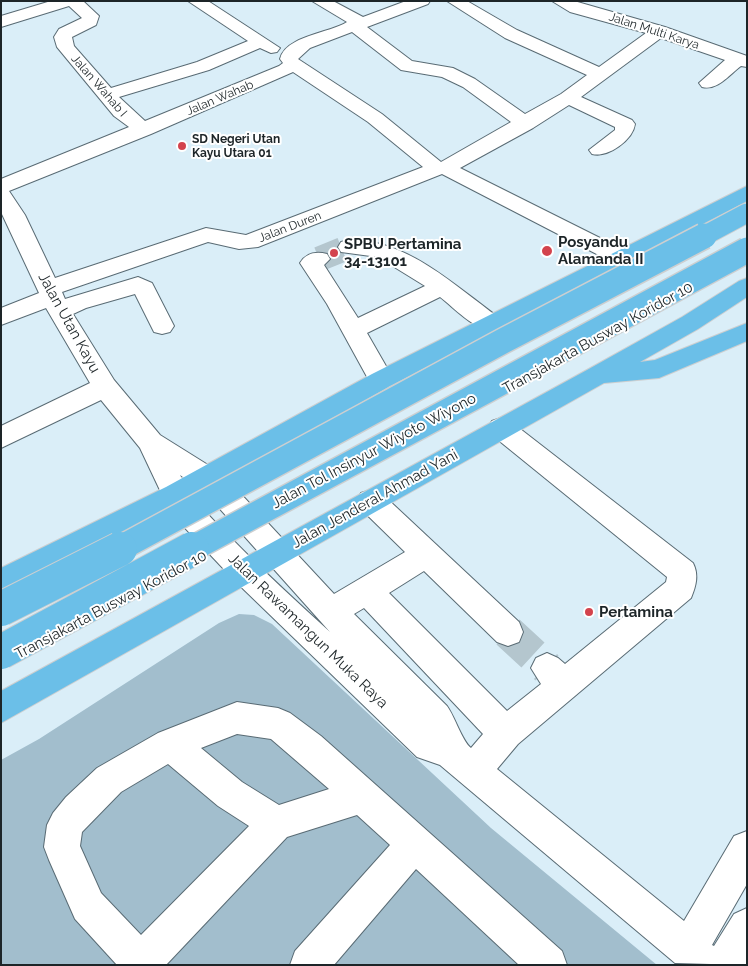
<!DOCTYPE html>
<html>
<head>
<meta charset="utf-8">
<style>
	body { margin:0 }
	#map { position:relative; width:748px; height:966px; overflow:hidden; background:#daeef8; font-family:Raleway,sans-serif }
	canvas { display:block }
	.frame { position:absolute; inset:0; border:2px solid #1d2528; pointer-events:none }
</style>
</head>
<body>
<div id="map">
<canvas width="748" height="966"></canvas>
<div class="frame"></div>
</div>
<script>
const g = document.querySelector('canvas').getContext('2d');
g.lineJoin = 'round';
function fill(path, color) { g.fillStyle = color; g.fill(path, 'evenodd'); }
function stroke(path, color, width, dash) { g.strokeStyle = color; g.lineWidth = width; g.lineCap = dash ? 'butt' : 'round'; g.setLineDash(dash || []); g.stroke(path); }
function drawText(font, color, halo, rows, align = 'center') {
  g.font = font + ' Raleway,sans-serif'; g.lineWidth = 4; g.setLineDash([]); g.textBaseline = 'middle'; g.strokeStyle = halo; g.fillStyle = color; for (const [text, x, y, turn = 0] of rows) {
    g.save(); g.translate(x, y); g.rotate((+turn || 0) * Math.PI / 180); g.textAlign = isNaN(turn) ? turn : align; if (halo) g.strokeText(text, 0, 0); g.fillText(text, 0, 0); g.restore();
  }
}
fill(new Path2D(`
	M 239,614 L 254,615 L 272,624 L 491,828 L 657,965 L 1,965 L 1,760 L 39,739 L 219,623 Z`), '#a2becd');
stroke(new Path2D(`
	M 319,259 L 349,247`), '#b4c6ce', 25, [25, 12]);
stroke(new Path2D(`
	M 508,632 L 547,668`), '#b4c6ce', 34, [34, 17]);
const minor = new Path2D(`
	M 51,1 L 83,1 L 99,16 L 96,25 L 72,37 L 74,46 L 111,88 L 197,62 L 248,41 L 188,1 L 208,1 L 280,48 L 277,52 L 271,53 L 260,48 L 209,70 L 119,97 L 145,121 L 279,66 L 283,63 L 280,59 C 285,36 330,33 347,22 L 312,1 L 333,1 L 363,17 L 406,1 L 430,1 L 428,4 L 367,27 L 412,61 L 453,68 L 475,79 L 525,114 L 561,94 L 587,75 L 505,38 L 447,1 L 467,1 L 517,30 L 599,67 L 646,33 L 570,12 L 552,1 L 574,1 L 665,27 L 747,56 L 747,67 L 741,66 C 729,75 717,91 702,87 L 699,83 L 725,60 L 661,38 L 581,97 L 632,120 L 635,124 C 633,140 608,158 592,154 L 589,150 L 615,130 L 615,127 L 569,105 L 533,128 L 460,168 L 630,253 L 633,258 L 630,263 L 622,265 L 614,263 L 442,174 L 258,247 L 239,249 L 208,242 L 62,292 L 65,299 L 138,277 L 152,283 L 174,326 L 170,332 L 162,334 L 154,332 L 135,294 L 86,308 L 73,314 L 114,380 L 160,435 L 216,470 L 240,493 L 334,594 L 405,552 L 361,509 L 357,501 L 361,493 L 371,490 L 381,493 L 519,622 L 523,632 L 519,642 L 508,646 L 497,642 L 424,571 L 389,593 L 507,711 L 541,684 L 531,668 L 536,658 L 547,653 L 558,658 L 565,664 L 666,582 L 667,577 L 492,435 L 488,428 L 492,421 L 501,418 L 510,421 L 693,563 C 699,575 696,586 691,598 L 518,744 L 497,769 L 684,921 L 734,836 L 747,831 L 747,884 L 712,945 L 714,946 L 734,914 L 747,908 L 746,965 L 675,963 L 440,765 L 417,757 L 235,581 L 185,528 L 166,503 L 140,448 L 101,400 L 1,448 L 1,426 L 90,383 L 46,308 L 1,325 L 1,308 L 39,293 L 1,212 L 1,179 L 129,127 L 114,116 L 57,47 L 54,37 L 59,29 L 82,18 L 69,6 L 1,27 L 1,16 ZM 352,32 L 401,70 L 442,77 L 463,87 L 511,122 L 441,162 L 382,114 L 298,59 L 310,48 ZM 293,72 L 368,122 L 423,167 L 246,235 L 206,228 L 55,278 L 25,215 L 9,191 L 151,134 ZM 180,475 L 196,486 L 220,509 L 330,632 C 297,602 264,572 233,540 C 213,520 193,501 180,475 ZM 364,608 L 483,734 L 471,748 C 462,741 455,717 447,706 L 354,614 Z
	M 349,240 C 407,239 454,285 498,317 L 502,323 L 498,329 C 478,335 456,309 440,297 L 367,333 L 394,380 L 390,386 L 381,389 L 372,386 L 327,304 L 300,263 C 306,253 316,251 327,254 L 330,259 L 324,265 L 358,318 L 425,286 L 378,257 L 341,252 L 338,247 L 341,242 Z
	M 237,702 L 278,708 L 290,713 L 321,736 L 562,951 L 567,965 L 519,965 L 416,869 L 334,965 L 290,965 L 295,951 L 390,845 L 357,815 L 287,837 L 166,965 L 117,965 L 75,919 L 49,860 L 44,847 L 47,825 L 53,813 L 66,797 L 97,768 L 158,733 ZM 237,734 L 271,739 L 329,789 L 279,805 L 242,782 L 201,748 ZM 168,764 L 218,806 L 249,826 L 141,935 L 101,893 L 80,846 L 82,832 L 121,792 Z`);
const highway = new Path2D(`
	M 747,186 L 747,201 L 390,386 L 186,503 L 1,595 L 1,568 L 166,487 L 372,374 Z
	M 747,278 L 747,297 L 698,329 L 640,362 L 655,360 L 747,323 L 747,341 L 659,378 L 604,383 L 1,723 L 1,691 L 587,370 L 682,317 L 739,281 Z`);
stroke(minor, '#596b74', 2);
stroke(highway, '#cdcfd0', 2);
fill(minor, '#fff');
fill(highway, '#6bbfe8');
const highwayBridgeFar2 = new Path2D(`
	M 702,237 L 747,213`);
const highwayBridgeFar1 = new Path2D(`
	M 117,550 L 503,341 L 704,236
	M 190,550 L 747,250`);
const highwayBridge = new Path2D(`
	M 1,609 L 120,549
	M 1,652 L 192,549`);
stroke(highwayBridgeFar2, '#cdcfd0', 21, []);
stroke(highwayBridgeFar1, '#cdcfd0', 28, []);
stroke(highwayBridge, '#cdcfd0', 36, []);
stroke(highwayBridgeFar2, '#6bbfe8', 19);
stroke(highwayBridgeFar1, '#6bbfe8', 25);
stroke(highwayBridge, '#6bbfe8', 34);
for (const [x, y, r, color] of [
	[182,146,5,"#d3434d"],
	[547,251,6,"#d3434d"],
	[334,253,5,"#d3434d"],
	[589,612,5,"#d3434d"]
]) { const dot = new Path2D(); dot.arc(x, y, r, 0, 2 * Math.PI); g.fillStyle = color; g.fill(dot); stroke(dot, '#fff', 2); }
drawText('12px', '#1d2528', '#fff', [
	["Jalan Multi Karya",654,31,18],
	["Jalan Wahab I",99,86,49],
	["Jalan Wahab",220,98,-23],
	["Jalan Duren",290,227,-21]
]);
drawText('bold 12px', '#1d2528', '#fff', [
	["SD Negeri Utan",192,139],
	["Kayu Utara 01",192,153]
], 'left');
drawText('bold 15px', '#1d2528', '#fff', [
	["Posyandu",558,242],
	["Alamanda II",558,259],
	["SPBU Pertamina",344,244],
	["34-13101",344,261],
	["Pertamina",599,612]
], 'left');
drawText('15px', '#1d2528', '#fff', [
	["Jalan Utan Kayu",69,323,61],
	["Transjakarta Busway Koridor 10",598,338,-29],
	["Jalan Tol Insinyur Wiyoto Wiyono",374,451,-28],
	["Jalan Jenderal Ahmad Yani",375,499,-29],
	["Transjakarta Busway Koridor 10",111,605,-28],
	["Jalan Rawamangun Muka Raya",308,631,44]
]);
</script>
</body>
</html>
